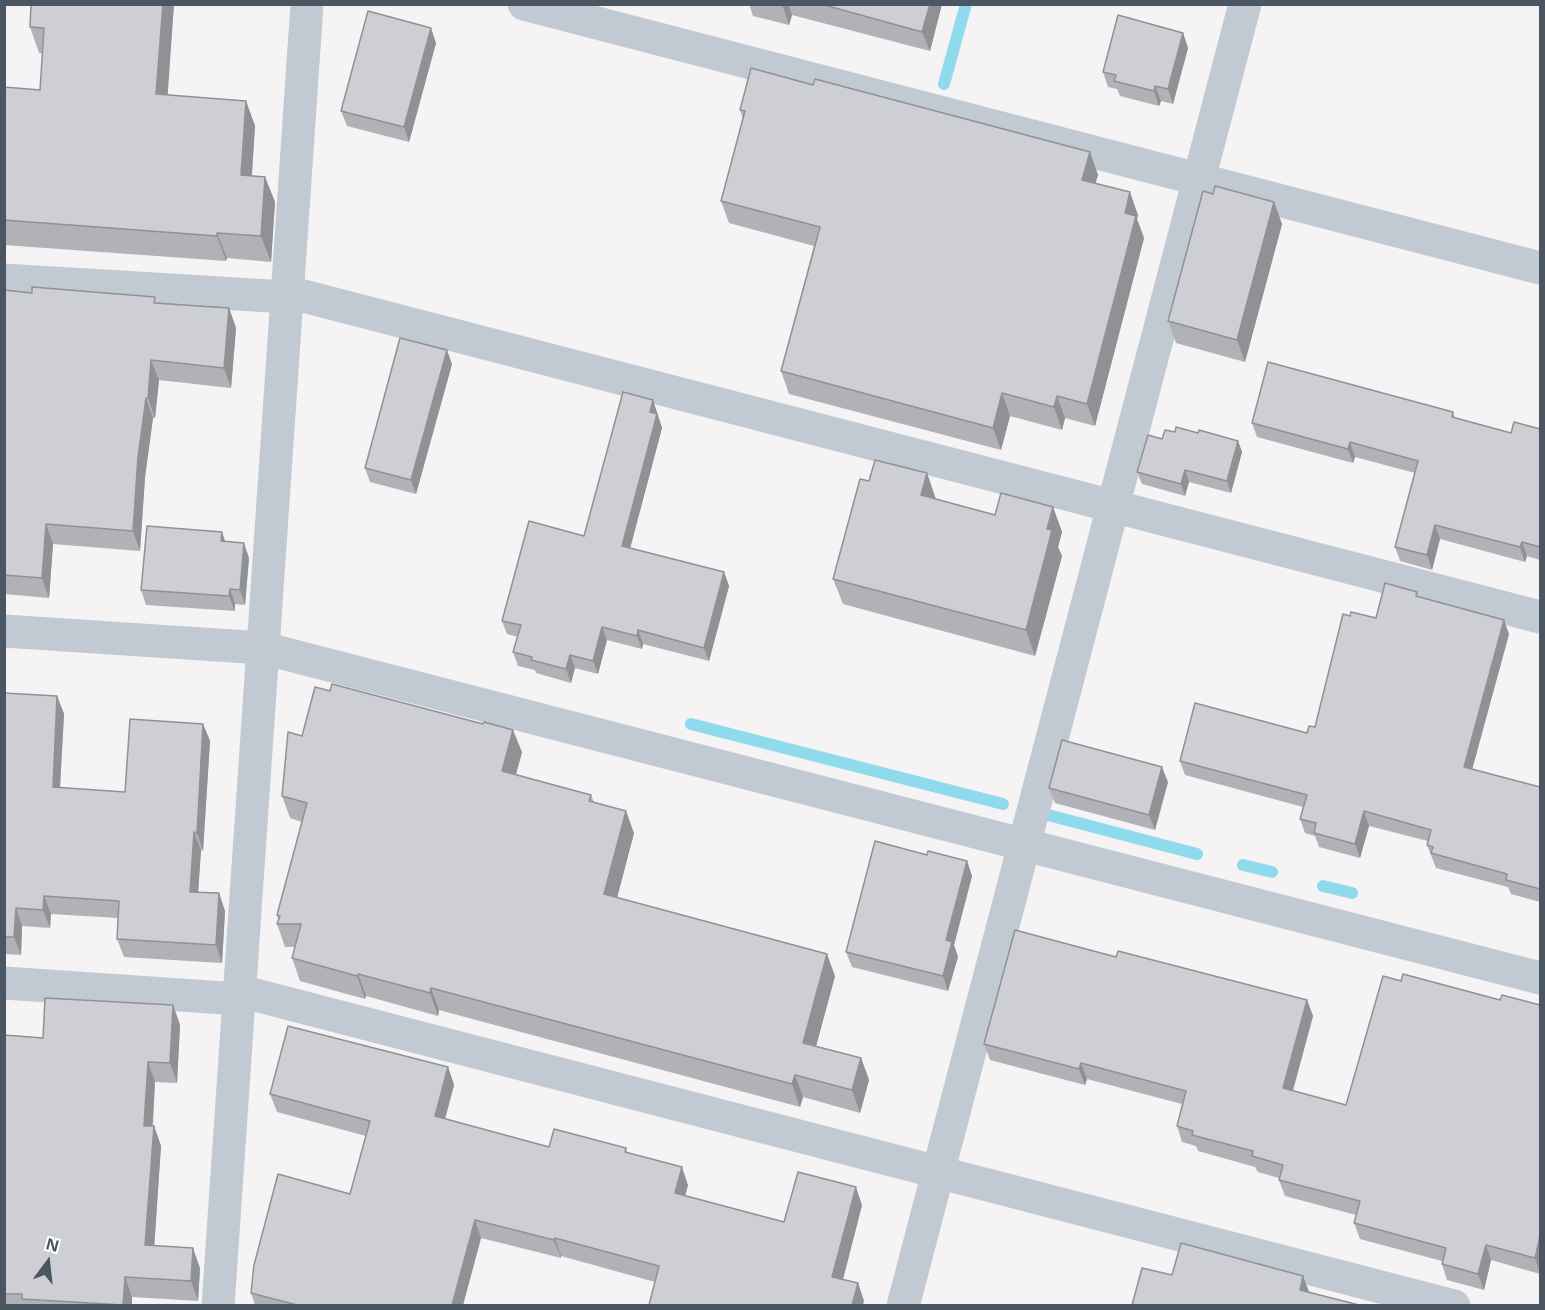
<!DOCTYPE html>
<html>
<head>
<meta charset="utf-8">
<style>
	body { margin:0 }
	#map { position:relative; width:1545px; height:1310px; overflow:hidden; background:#f5f3f3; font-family:"Open Sans",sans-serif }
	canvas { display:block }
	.frame { position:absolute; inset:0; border:6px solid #4a5661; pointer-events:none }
	.north { position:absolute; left:18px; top:1232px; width:60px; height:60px; -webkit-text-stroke:4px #fff; paint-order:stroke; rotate:15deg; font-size:16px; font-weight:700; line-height:24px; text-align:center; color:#4a5661 }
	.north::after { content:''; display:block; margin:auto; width:21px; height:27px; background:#4a5661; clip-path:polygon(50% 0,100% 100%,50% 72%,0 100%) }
</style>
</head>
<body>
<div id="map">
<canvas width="1545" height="1310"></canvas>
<div class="frame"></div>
<div class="north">N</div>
</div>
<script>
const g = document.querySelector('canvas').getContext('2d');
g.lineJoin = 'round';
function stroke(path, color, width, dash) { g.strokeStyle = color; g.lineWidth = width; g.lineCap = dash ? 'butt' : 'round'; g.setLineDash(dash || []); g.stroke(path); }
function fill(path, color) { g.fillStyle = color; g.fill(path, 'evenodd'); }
stroke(new Path2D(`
	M 944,84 L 966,4
	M 691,724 L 1003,804
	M 1048,815 L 1197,854
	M 1243,865 L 1272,872
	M 1323,886 L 1352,893`), '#90daee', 12);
stroke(new Path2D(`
	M 524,4 L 1540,268
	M 4,280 L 287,297
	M 288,292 L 1540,617
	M 4,631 L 263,648 L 1540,978
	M 4,983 L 239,999
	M 240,991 L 1454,1306
	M 903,1306 L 1245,4`), '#c1cad2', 33);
stroke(new Path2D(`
	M 218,1306 L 307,4`), '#c1cad2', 33);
fill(new Path2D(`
	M 174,4 L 167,95 L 246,101 L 255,126 L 252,176 L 265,177 L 275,202 L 271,262 L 227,258 L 226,261 L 4,245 L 4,87 L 40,90 L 43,53 L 39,53 L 30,27 Z
	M 749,4 L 942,4 L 930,51 L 792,15 L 789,25 L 753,16 Z
	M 1183,33 L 1188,48 L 1173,104 L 1161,101 L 1159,106 L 1120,96 L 1117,89 L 1108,87 L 1103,72 Z
	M 436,43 L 409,142 L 347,126 L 341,111 Z
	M 813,85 L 1090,152 L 1098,175 L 1095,183 L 1138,215 L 1137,219 L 1144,238 L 1095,426 L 1065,418 L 1062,430 L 1010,416 L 1001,450 L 789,394 L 781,371 L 814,246 L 729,223 L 721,201 L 743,119 L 740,110 Z
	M 1213,194 L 1274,202 L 1282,224 L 1245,362 L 1176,343 L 1168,321 Z
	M 4,290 L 229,308 L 236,328 L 231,388 L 159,380 L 155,418 L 153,418 L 145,477 L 140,551 L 53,544 L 49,598 L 4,594 Z
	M 452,364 L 416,494 L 370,482 L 365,468 Z
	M 653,400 L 662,428 L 630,548 L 724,572 L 729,586 L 709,661 L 643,644 L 642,649 L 607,640 L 598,674 L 575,668 L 571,683 L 536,673 L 535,670 L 518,666 L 513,652 L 518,637 L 507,634 L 502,621 L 584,536 Z
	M 1453,412 L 1455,418 L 1511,433 L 1540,429 L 1540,560 L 1527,556 L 1525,562 L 1440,539 L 1432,570 L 1400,561 L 1395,547 L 1415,473 L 1355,457 L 1353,463 L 1257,437 L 1252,423 Z
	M 1175,432 L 1198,433 L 1238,441 L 1242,452 L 1231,493 L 1189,482 L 1185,496 L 1142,484 L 1137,472 L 1162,439 Z
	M 936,499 L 995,515 L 1053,507 L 1062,532 L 1058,547 L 1062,556 L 1035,656 L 843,604 L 833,579 Z
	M 222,532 L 225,542 L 249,558 L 245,605 L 235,604 L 235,611 L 146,605 L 141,590 Z
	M 1419,597 L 1509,634 L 1472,769 L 1540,787 L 1540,902 L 1511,894 L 1508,887 L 1436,868 L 1427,845 L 1428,841 L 1369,826 L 1360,858 L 1319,847 L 1315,836 L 1305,833 L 1300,819 L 1303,807 L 1185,775 L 1180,761 L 1307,733 L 1315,727 L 1350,616 L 1376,618 Z
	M 4,693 L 57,696 L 64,714 L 60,788 L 125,792 L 203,724 L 210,741 L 203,851 L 201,850 L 198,892 L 219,893 L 225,911 L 222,963 L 124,957 L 117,939 L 118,918 L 51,914 L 50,928 L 22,926 L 21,955 L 4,954 Z
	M 302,736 L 522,752 L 516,774 L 591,795 L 594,802 L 634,833 L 617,898 L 835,976 L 816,1046 L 861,1058 L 869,1080 L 860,1113 L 803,1097 L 800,1107 L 439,1010 L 438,1016 L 366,996 L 365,999 L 300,981 L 292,958 L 295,947 L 285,947 L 277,924 L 278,920 L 277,915 L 302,822 L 290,818 L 282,796 Z
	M 1168,782 L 1155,830 L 1055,803 L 1049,788 Z
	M 927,855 L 967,861 L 972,876 L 954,945 L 958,957 L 948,991 L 852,967 L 846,952 Z
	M 1116,957 L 1307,1000 L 1313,1016 L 1293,1091 L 1346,1105 L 1401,981 L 1500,1000 L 1540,1005 L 1540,1274 L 1491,1260 L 1484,1290 L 1447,1280 L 1442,1264 L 1442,1261 L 1360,1239 L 1354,1223 L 1356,1215 L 1285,1196 L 1279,1180 L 1279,1178 L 1258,1172 L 1255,1167 L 1198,1151 L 1196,1146 L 1182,1142 L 1177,1126 L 1182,1104 L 1087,1079 L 1085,1085 L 990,1060 L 984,1044 Z
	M 173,1005 L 180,1025 L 177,1083 L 155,1082 L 153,1126 L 154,1126 L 161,1146 L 154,1246 L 200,1268 L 198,1301 L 132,1297 L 132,1305 L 4,1305 L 4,1035 L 43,1038 Z
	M 448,1067 L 454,1085 L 445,1119 L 549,1147 L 626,1148 L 627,1152 L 688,1185 L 685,1196 L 784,1222 L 862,1205 L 843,1279 L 858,1283 L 864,1301 L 655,1282 L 561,1256 L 561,1258 L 481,1238 L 463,1305 L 255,1305 L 251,1293 L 350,1194 L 366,1136 L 277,1112 L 270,1094 Z`), '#b0b2b7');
fill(new Path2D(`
	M 163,4 L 174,4 L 166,119 L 156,94 Z
	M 782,4 L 788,4 L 792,15 L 789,25 Z
	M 930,4 L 942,4 L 930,51 L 922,32 Z
	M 431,28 L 436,43 L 409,142 L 404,127 Z
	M 1183,33 L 1188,48 L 1173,104 L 1168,89 Z
	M 1155,86 L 1161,101 L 1159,106 L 1154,91 Z
	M 246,101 L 255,126 L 250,200 L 241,175 Z
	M 1090,152 L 1098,175 L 1090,202 L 1082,180 Z
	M 265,177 L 275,202 L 271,262 L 261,236 Z
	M 1130,192 L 1138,215 L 1137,219 L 1144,238 L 1095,426 L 1087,404 L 1125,213 Z
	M 1274,202 L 1282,224 L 1245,362 L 1237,340 Z
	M 217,233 L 227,258 L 226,261 L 217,236 Z
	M 229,308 L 236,328 L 231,388 L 224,368 Z
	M 447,350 L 452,364 L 416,494 L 411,480 Z
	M 151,360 L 159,380 L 155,418 L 148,398 Z
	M 1002,393 L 1010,416 L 1001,450 L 993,428 Z
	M 1057,396 L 1065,418 L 1062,430 L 1054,407 Z
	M 146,398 L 153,418 L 145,477 L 140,551 L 133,531 L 138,457 Z
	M 653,400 L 662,428 L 627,560 L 622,546 Z
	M 1238,441 L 1242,452 L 1231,493 L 1227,481 Z
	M 1350,442 L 1355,457 L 1353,463 L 1348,449 Z
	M 1185,470 L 1189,482 L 1185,496 L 1181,484 Z
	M 927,473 L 936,499 L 921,495 Z
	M 1053,507 L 1062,532 L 1058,547 L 1062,556 L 1035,656 L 1026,630 L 1047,529 Z
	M 46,524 L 53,544 L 49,598 L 42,578 Z
	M 1435,525 L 1440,539 L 1432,570 L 1427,555 Z
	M 222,532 L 227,547 L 221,541 Z
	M 1522,542 L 1527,556 L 1525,562 L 1520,547 Z
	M 244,543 L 249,558 L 245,605 L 240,590 Z
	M 724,572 L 729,586 L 709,661 L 704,648 Z
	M 230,589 L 235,604 L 235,611 L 229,596 Z
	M 1504,620 L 1509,634 L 1469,781 L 1464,767 Z
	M 602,627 L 607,640 L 598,674 L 593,661 Z
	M 638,630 L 643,644 L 642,649 L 637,636 Z
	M 570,655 L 575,668 L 571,683 L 566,669 Z
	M 57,696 L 64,714 L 59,805 L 53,787 Z
	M 203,724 L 210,741 L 203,851 L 197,833 Z
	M 513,730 L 522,752 L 511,793 L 502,771 Z
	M 1162,767 L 1168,782 L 1155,830 L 1149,815 Z
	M 626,811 L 634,833 L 612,917 L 604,894 Z
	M 1364,811 L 1369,826 L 1360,858 L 1355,844 Z
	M 194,832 L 201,850 L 197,910 L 190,892 Z
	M 967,861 L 972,876 L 954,945 L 958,957 L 948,991 L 943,976 L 946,940 Z
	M 219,893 L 225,911 L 222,963 L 216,945 Z
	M 44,896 L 51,914 L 50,928 L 43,910 Z
	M 16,908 L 22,926 L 21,955 L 14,937 Z
	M 827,954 L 835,976 L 811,1065 L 803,1043 Z
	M 358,974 L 366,996 L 365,999 L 357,976 Z
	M 431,988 L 439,1010 L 438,1016 L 430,993 Z
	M 1307,1000 L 1313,1016 L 1289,1104 L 1283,1088 Z
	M 173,1005 L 180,1025 L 177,1083 L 170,1063 Z
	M 861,1058 L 869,1080 L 860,1113 L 852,1090 Z
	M 148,1062 L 155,1082 L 151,1146 L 144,1126 Z
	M 1081,1063 L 1087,1079 L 1085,1085 L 1079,1069 Z
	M 448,1067 L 454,1085 L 441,1134 L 435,1116 Z
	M 795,1075 L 803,1097 L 800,1107 L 792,1084 Z
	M 154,1126 L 161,1146 L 153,1265 L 145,1245 Z
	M 682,1167 L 688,1185 L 681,1211 L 675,1193 Z
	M 856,1187 L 862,1205 L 839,1295 L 832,1277 Z
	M 475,1220 L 481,1238 L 463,1305 L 452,1305 Z
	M 1540,1236 L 1540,1274 L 1535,1258 Z
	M 555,1238 L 561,1256 L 561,1258 L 554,1240 Z
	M 1486,1245 L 1491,1260 L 1484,1290 L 1478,1274 Z
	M 193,1248 L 200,1268 L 198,1301 L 191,1281 Z
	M 1303,1276 L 1310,1294 L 1300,1290 Z
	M 125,1277 L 132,1297 L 132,1305 L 123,1305 Z
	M 858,1283 L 864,1301 L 863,1305 L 852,1305 Z`), '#909195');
const building = new Path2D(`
	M 31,4 L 163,4 L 156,94 L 246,101 L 241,175 L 265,177 L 261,236 L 217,233 L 217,236 L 4,220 L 4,87 L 40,90 L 44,28 L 30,27 Z
	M 821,4 L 930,4 L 922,32 Z
	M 368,11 L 431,28 L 404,127 L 341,111 Z
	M 1118,15 L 1183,33 L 1168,89 L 1155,86 L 1154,91 L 1114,81 L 1116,75 L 1103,72 Z
	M 751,68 L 813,85 L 815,79 L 1090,152 L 1082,180 L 1130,192 L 1125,213 L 1136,216 L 1087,404 L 1057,396 L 1054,407 L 1002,393 L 993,428 L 781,371 L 820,227 L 721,201 L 745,111 L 740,110 Z
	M 1215,186 L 1274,202 L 1237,340 L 1168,321 L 1203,191 L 1213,194 Z
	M 32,287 L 155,297 L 154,303 L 229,308 L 224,368 L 151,360 L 148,398 L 146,398 L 138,457 L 133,531 L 46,524 L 42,578 L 4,575 L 4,290 L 32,293 Z
	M 400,338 L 447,350 L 411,480 L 365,468 Z
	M 1268,362 L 1453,412 L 1452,417 L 1511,433 L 1514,422 L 1540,429 L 1540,547 L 1522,542 L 1520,547 L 1435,525 L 1427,555 L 1395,547 L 1418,461 L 1350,442 L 1348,449 L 1252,423 Z
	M 623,392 L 653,400 L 650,412 L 657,414 L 622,546 L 724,572 L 704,648 L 638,630 L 637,636 L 602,627 L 593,661 L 570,655 L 566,669 L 531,660 L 532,657 L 513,652 L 521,625 L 502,621 L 529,521 L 584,536 Z
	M 1176,427 L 1198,433 L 1199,430 L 1238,441 L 1227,481 L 1185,470 L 1181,484 L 1137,472 L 1148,435 L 1162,439 L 1165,430 L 1175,432 Z
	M 875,460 L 927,473 L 921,495 L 995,515 L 1001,493 L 1053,507 L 1047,529 L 1052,530 L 1026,630 L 833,579 L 860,479 L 869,481 Z
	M 147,526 L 222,532 L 221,541 L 244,543 L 240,590 L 230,589 L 229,596 L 141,590 Z
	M 1385,583 L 1417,592 L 1416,596 L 1504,620 L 1464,767 L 1540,787 L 1540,889 L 1506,880 L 1507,874 L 1431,853 L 1433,847 L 1427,845 L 1431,830 L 1364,811 L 1355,844 L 1314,833 L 1316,823 L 1300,819 L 1307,795 L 1180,761 L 1195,703 L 1307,733 L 1309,726 L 1315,727 L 1343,614 L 1350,616 L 1351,612 L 1376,618 Z
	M 332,684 L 483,724 L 484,722 L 513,730 L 502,771 L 591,795 L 589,801 L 626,811 L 604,894 L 827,954 L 803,1043 L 861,1058 L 852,1090 L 795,1075 L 792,1084 L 431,988 L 430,993 L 358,974 L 357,976 L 292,958 L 301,924 L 277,924 L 280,916 L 277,915 L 307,803 L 282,796 L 288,732 L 302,736 L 315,687 L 330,691 Z
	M 4,693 L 57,696 L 53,787 L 125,792 L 130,719 L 203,724 L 197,833 L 194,832 L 190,892 L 219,893 L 216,945 L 117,939 L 119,901 L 44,896 L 43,910 L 16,908 L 14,937 L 4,937 Z
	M 1062,740 L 1162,767 L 1149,815 L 1049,788 Z
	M 875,841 L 927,855 L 928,851 L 967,861 L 946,940 L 952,942 L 943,976 L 846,952 Z
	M 1015,930 L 1116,957 L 1118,951 L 1307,1000 L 1283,1088 L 1346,1105 L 1383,976 L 1401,981 L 1403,974 L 1500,1000 L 1502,995 L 1540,1005 L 1540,1236 L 1535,1258 L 1486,1245 L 1478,1274 L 1442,1264 L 1446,1248 L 1354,1223 L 1360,1201 L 1279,1180 L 1283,1165 L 1252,1156 L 1253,1151 L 1192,1135 L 1193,1131 L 1177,1126 L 1186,1091 L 1081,1063 L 1079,1069 L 984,1044 Z
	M 45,998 L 173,1005 L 170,1063 L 148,1062 L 144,1126 L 154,1126 L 145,1245 L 193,1248 L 191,1281 L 125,1277 L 123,1305 L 22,1299 L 22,1294 L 4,1294 L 4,1035 L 43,1038 Z
	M 288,1026 L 448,1067 L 435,1116 L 549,1147 L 554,1129 L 626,1148 L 625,1152 L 682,1167 L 675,1193 L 784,1222 L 798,1172 L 856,1187 L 832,1277 L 858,1283 L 852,1305 L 649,1305 L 659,1266 L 555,1238 L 554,1240 L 475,1220 L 452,1305 L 297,1305 L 251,1293 L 254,1265 L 278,1174 L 350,1194 L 370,1121 L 270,1094 Z
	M 1181,1243 L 1303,1276 L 1300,1290 L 1359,1305 L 1132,1305 L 1142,1268 L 1172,1275 Z`);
fill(building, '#cdcfd5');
stroke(building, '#909195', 1.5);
</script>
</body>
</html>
